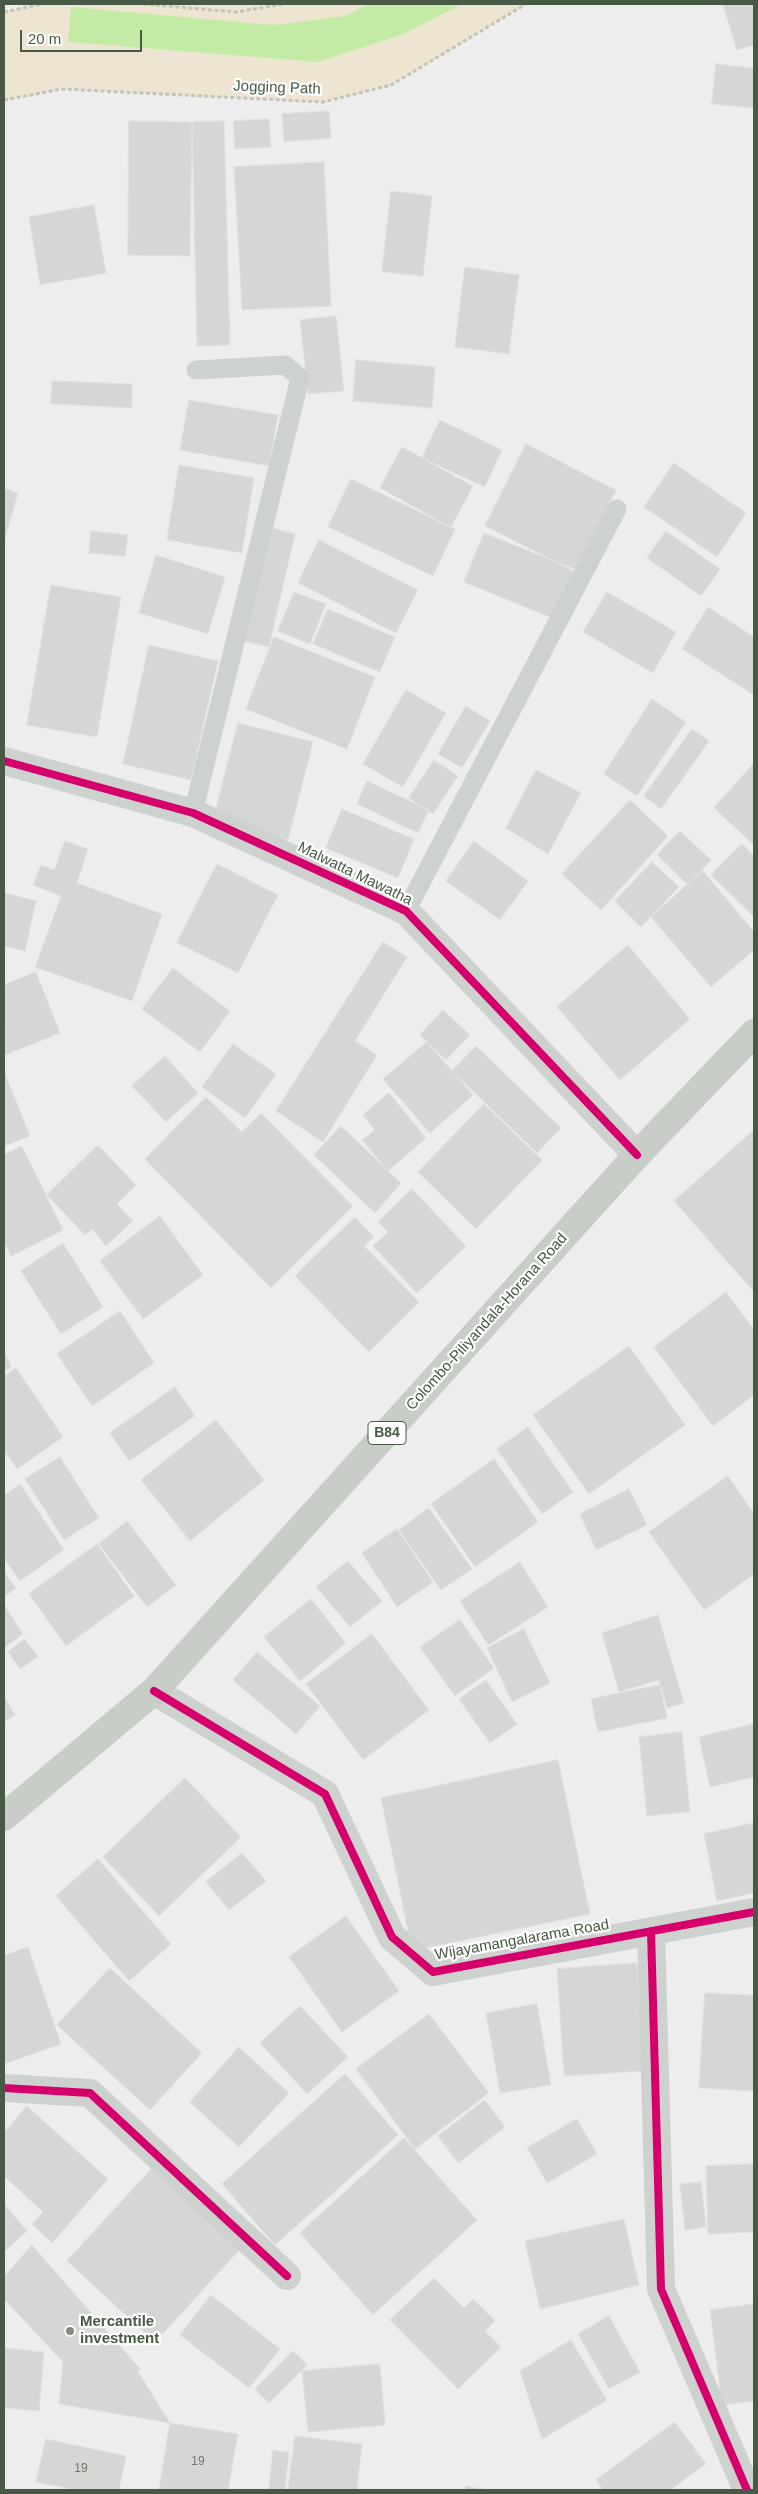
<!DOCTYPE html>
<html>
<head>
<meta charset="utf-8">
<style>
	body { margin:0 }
	#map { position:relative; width:758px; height:2494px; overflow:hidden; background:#ededee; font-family:Helvetica,sans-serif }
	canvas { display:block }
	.frame { position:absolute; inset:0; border:5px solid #485945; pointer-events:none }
	.scale { position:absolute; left:20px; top:30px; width:122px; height:22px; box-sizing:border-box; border:2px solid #485945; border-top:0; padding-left:6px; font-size:15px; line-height:18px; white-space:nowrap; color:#485945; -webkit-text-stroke:4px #fff; paint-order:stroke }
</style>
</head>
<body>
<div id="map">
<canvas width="758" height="2494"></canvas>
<div class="frame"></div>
<div class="scale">20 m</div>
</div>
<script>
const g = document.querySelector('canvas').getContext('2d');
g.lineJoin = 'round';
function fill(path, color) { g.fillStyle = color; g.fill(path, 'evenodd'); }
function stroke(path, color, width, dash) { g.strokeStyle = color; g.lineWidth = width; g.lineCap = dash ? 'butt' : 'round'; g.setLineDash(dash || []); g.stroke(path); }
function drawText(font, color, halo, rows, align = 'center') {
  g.font = font + ' Helvetica,sans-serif'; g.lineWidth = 4.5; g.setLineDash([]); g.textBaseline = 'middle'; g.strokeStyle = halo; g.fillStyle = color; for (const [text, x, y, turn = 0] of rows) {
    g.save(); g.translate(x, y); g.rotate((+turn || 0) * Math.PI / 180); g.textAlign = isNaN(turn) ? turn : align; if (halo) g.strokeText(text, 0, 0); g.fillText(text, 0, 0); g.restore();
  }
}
fill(new Path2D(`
	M 23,4 L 526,4 L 391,85 L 323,102 L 62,89 L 4,100 L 4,12 L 23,8 Z`), '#ede5d1');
fill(new Path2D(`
	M 367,4 L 462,4 L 404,34 L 318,62 L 68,42 L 71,7 L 273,25 L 346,16 Z`), '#c4eba6');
const building = new Path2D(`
	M 723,4 L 754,4 L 754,45 L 737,50 Z
	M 716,64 L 754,68 L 754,108 L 712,104 Z
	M 329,111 L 331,138 L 284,142 L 282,114 Z
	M 269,119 L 271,147 L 235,149 L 233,121 Z
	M 129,121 L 192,122 L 190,256 L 128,255 Z
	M 224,121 L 230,345 L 197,346 L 192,122 Z
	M 324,162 L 331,306 L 242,310 L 234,167 Z
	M 391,191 L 432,196 L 423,276 L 382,272 Z
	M 94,205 L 106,273 L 40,285 L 29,217 Z
	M 465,267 L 519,275 L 509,354 L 455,347 Z
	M 336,316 L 344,391 L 308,394 L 300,320 Z
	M 356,360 L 435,367 L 432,408 L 353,401 Z
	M 52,381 L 132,384 L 132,408 L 51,404 Z
	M 189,400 L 278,415 L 269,466 L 180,450 Z
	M 440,420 L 502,450 L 485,487 L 422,458 Z
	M 526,444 L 616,490 L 576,572 L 485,526 Z
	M 402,447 L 473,486 L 451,527 L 380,488 Z
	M 674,463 L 746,513 L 717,557 L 644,507 Z
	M 179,465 L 254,478 L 242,553 L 167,540 Z
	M 351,479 L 455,529 L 433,576 L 328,527 Z
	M 4,488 L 18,493 L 4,541 Z
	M 265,526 L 295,534 L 269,647 L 239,640 Z
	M 91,531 L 128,535 L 125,556 L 89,553 Z
	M 666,531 L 720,569 L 701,596 L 647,558 Z
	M 484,533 L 577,570 L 557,620 L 464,582 Z
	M 319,540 L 418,590 L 396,633 L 298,583 Z
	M 156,555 L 225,577 L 208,634 L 139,613 Z
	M 51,585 L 121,597 L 97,737 L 27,725 Z
	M 294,592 L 326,604 L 310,644 L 278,631 Z
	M 607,592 L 676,632 L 653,673 L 583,632 Z
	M 708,607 L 754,637 L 754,695 L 682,649 Z
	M 328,609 L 395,637 L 380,672 L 313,644 Z
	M 274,637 L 375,677 L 347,749 L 246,709 Z
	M 149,645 L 218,661 L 191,780 L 123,764 Z
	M 406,690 L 446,713 L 403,787 L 363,764 Z
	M 652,699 L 686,722 L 637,796 L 604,774 Z
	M 466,706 L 490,721 L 462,768 L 438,754 Z
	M 238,723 L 313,742 L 288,840 L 213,821 Z
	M 692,729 L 709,741 L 661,809 L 644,796 Z
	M 434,760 L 458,776 L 433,814 L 409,798 Z
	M 754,763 L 754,845 L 714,808 Z
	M 536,770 L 581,793 L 548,854 L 506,828 Z
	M 367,781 L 429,810 L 418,833 L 357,804 Z
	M 630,800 L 668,836 L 601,910 L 562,874 Z
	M 342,809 L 414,839 L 398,878 L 326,848 Z
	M 680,831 L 711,860 L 688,885 L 657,855 Z
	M 65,841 L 88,849 L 77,883 L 162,914 L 132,1001 L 35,967 L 61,896 L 33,885 L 41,865 L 54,870 Z
	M 474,841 L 528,881 L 500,920 L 446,881 Z
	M 742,844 L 754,856 L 754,917 L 711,875 Z
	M 652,862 L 679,887 L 641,927 L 615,901 Z
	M 217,864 L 278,895 L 238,973 L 177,943 Z
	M 703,871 L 754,932 L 754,950 L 711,987 L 651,917 Z
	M 4,893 L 36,901 L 25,951 L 4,946 Z
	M 383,942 L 407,957 L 355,1041 L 377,1055 L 323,1142 L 276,1111 Z
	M 628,945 L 690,1019 L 620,1080 L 557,1007 Z
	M 173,968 L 230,1011 L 200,1052 L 142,1009 Z
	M 36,972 L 60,1033 L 5,1055 L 4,985 Z
	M 443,1010 L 470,1035 L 446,1060 L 420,1035 Z
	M 427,1042 L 473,1095 L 430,1133 L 383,1079 Z
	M 233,1044 L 276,1074 L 245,1118 L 202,1087 Z
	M 476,1046 L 561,1128 L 537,1153 L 452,1071 Z
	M 165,1056 L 198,1093 L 166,1122 L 132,1086 Z
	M 4,1071 L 30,1136 L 4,1146 Z
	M 389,1093 L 426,1138 L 388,1171 L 362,1140 L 375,1130 L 363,1115 Z
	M 206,1097 L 242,1132 L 261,1113 L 353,1206 L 271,1288 L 145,1159 Z
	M 484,1104 L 542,1160 L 476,1229 L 418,1172 Z
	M 341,1126 L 401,1183 L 375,1213 L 314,1155 Z
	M 754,1130 L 754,1292 L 674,1201 Z
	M 98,1145 L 136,1185 L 117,1204 L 133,1221 L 106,1246 L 92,1229 L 85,1235 L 47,1195 Z
	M 22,1146 L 63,1230 L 11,1256 L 4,1241 L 4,1155 Z
	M 412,1189 L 466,1246 L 417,1293 L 373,1246 L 388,1232 L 378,1222 Z
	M 160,1216 L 203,1275 L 143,1319 L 100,1261 Z
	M 355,1217 L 374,1237 L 364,1246 L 419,1302 L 369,1352 L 295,1276 Z
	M 63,1243 L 103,1307 L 61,1334 L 21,1271 Z
	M 726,1292 L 754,1330 L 754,1395 L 713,1426 L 654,1347 Z
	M 120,1311 L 154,1363 L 92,1406 L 57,1354 Z
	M 629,1346 L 685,1425 L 589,1494 L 533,1415 Z
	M 4,1351 L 11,1367 L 4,1371 Z
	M 16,1368 L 63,1437 L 17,1469 L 4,1450 L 4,1377 Z
	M 175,1387 L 195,1416 L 129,1461 L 110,1433 Z
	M 216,1420 L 264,1480 L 190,1541 L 141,1480 Z
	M 528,1427 L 573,1492 L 542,1514 L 497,1449 Z
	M 60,1457 L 99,1518 L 64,1540 L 25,1479 Z
	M 494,1459 L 538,1522 L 475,1567 L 431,1504 Z
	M 728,1476 L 754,1514 L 754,1574 L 704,1610 L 649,1532 Z
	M 20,1484 L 64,1550 L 20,1581 L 4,1558 L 4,1496 Z
	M 629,1489 L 647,1525 L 596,1550 L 580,1514 Z
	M 429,1508 L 472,1569 L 441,1590 L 399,1530 Z
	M 127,1521 L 176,1585 L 147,1607 L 99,1544 Z
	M 397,1529 L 433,1582 L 397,1607 L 362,1553 Z
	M 97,1544 L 134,1596 L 66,1646 L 29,1594 Z
	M 348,1561 L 382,1601 L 350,1627 L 316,1587 Z
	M 520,1562 L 548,1607 L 488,1645 L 460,1601 Z
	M 4,1572 L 16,1588 L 4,1597 Z
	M 311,1599 L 346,1643 L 300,1681 L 264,1637 Z
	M 4,1605 L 23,1634 L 4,1648 Z
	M 658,1615 L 684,1703 L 667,1708 L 659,1680 L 619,1692 L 602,1633 Z
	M 460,1620 L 494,1668 L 455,1696 L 420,1647 Z
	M 524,1629 L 550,1683 L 512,1702 L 487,1648 Z
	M 372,1634 L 429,1710 L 363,1760 L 306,1684 Z
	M 25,1639 L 38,1657 L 20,1669 L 8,1652 Z
	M 257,1652 L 320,1706 L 296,1734 L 233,1680 Z
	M 486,1680 L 517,1724 L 490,1743 L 459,1699 Z
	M 660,1685 L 667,1718 L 598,1732 L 591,1699 Z
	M 4,1696 L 15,1715 L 4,1722 Z
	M 754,1724 L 754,1777 L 710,1787 L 699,1737 Z
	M 682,1732 L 690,1812 L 647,1816 L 639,1737 Z
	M 558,1760 L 590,1914 L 412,1951 L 381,1798 Z
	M 185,1778 L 241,1837 L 159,1916 L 103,1857 Z
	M 754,1823 L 754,1893 L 717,1901 L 704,1834 Z
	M 242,1853 L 266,1881 L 229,1910 L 206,1882 Z
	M 98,1859 L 171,1944 L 129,1981 L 56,1896 Z
	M 346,1916 L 399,1991 L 342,2032 L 289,1957 Z
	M 28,1947 L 61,2044 L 4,2064 L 4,1956 Z
	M 637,1963 L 643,2071 L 564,2076 L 557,1969 Z
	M 110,1968 L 202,2053 L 150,2110 L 57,2025 Z
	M 705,1993 L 754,1995 L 754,2091 L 699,2088 Z
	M 537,2004 L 551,2085 L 500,2093 L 486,2013 Z
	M 300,2006 L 348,2057 L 307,2094 L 260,2043 Z
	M 429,2014 L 489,2093 L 415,2149 L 356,2069 Z
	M 239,2047 L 289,2093 L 239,2147 L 190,2102 Z
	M 345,2074 L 398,2135 L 275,2245 L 222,2184 Z
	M 485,2100 L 505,2127 L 458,2163 L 438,2136 Z
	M 27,2106 L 108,2179 L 52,2243 L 32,2224 L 43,2212 L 4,2176 L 4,2133 Z
	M 577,2119 L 597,2154 L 547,2183 L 527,2148 Z
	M 404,2138 L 477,2220 L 373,2315 L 300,2233 Z
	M 157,2163 L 244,2245 L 155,2342 L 67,2261 Z
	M 754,2164 L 754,2232 L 708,2234 L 706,2166 Z
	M 701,2182 L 706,2227 L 685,2230 L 680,2184 Z
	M 4,2204 L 27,2231 L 4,2252 Z
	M 624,2219 L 639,2285 L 540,2309 L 525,2241 Z
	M 32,2245 L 141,2370 L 137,2370 L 170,2423 L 59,2404 L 63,2362 L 4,2299 L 4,2277 Z
	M 434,2278 L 464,2308 L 473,2299 L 495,2321 L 485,2331 L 501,2347 L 458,2389 L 390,2320 Z
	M 211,2295 L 280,2349 L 249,2388 L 180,2335 Z
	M 754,2304 L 754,2401 L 722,2405 L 710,2310 Z
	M 609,2316 L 640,2372 L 609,2389 L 578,2334 Z
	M 571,2340 L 607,2400 L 542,2439 L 520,2371 Z
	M 4,2348 L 44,2352 L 39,2411 L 4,2408 Z
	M 293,2351 L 307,2365 L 269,2403 L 255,2389 Z
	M 380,2364 L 385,2425 L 308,2432 L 302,2371 Z
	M 675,2422 L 706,2464 L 670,2490 L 603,2490 L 596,2480 Z
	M 170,2423 L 238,2434 L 228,2490 L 159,2490 Z
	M 295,2436 L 362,2444 L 357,2490 L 288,2490 Z
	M 46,2439 L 126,2456 L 119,2490 L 76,2490 L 36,2482 Z
	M 273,2450 L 289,2452 L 285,2490 L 269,2490 Z
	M 466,2486 L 487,2490 L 465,2490 Z`);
fill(building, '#d5d7d5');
stroke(building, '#dfe0df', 1);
stroke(new Path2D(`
	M 143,4 L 236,12 L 284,4
	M 4,12 L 43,4
	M 4,100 L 62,89 L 323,102 L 391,85 L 526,4`), '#c3c5b8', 3, [4, 2.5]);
stroke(new Path2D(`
	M 193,813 L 300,378 L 285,365 L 196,370
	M 406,911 L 617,509`), '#ced2ce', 19);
stroke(new Path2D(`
	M 4,761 L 193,813 L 406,911 L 637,1155
	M 154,1691 L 325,1794 L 392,1937 L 433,1972 L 754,1912
	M 651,1931 L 661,2289 L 747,2490
	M 4,2088 L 90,2093 L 287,2276`), '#ced2ce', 28);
stroke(new Path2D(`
	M 4,1817 L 154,1691 L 637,1155 L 754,1033`), '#c8cec7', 28);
stroke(new Path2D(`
	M 4,761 L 193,813 L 406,911 L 637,1155
	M 154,1691 L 325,1794 L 392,1937 L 433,1972 L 754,1912
	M 651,1931 L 661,2289 L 747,2490
	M 4,2088 L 90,2093 L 287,2276`), '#d6006c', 8);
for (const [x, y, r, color] of [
	[70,2331,5,"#828d80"]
]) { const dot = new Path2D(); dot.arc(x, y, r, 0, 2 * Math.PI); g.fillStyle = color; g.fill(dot); stroke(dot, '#fff', 2); }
drawText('12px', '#6d7a6a', null, [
	["19",198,2462],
	["19",81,2469]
]);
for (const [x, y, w] of [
	[387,1433,38]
]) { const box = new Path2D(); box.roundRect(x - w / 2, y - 11.5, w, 23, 4); g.fillStyle = '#fff'; g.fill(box); stroke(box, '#485945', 1); }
drawText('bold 14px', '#485945', null, [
	["B84",387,1433]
]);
drawText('15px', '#485945', '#fff', [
	["Jogging Path",277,88,2],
	["Malwatta Mawatha",355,874,26],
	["Colombo-Piliyandala-Horana Road",487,1322,-48],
	["Wijayamangalarama Road",522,1940,-10]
]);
drawText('bold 15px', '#485945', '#fff', [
	["Mercantile",80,2322],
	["investment",80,2339]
], 'left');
</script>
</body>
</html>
